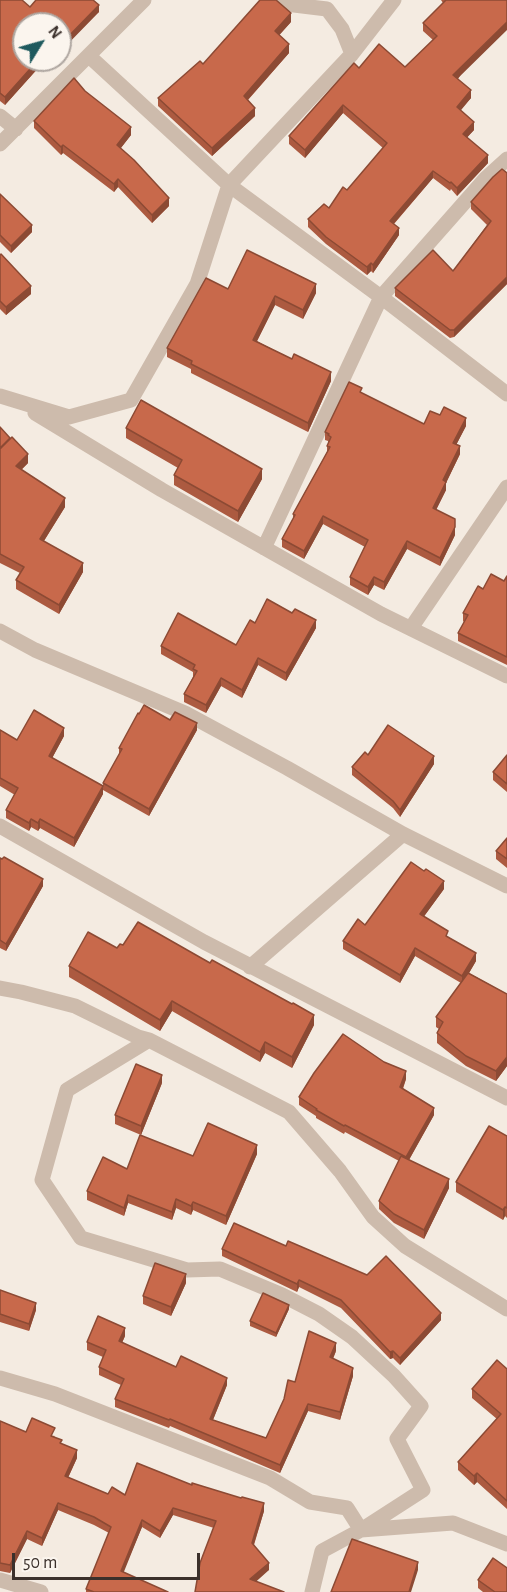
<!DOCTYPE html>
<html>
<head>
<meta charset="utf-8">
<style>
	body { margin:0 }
	#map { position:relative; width:507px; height:1592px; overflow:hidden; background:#f4ebe1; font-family:"Alegreya Sans",sans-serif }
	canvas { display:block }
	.north { position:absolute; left:12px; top:12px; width:60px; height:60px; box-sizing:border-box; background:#fbf5ee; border:2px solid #aea6a0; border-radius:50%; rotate:53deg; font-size:16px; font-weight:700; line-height:24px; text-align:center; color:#3b302b }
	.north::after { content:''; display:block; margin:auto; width:21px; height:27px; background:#1f5a5e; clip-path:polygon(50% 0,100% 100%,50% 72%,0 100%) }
	.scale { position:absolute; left:12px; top:1553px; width:188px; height:27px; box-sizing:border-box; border:3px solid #3b302b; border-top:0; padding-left:8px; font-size:18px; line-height:21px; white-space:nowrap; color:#3b302b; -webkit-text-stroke:4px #fbf5ee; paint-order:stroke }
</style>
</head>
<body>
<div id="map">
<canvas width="507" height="1592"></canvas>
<div class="north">N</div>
<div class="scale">50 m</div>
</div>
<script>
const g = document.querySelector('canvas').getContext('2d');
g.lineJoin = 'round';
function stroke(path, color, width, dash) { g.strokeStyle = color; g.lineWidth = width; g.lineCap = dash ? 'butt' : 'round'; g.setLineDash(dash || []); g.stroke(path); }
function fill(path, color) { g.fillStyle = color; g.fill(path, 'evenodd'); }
stroke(new Path2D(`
	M 281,0 L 294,5 L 327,9 L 342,29 L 352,54
	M 89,56 L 229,185 L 381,297 L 507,394
	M 0,116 L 16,129
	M 0,144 L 144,0
	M 0,396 L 69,417 L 131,400 L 197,284 L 229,185 L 352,54 L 394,0
	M 35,413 L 162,490 L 381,614 L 507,676
	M 264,548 L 381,297 L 486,178 L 507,159
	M 411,628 L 507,487
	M 0,631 L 35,650 L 187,714 L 287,768 L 403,834 L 507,886
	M 0,826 L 204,942 L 507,1098
	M 250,967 L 403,834
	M 0,988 L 21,992 L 75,1006 L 138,1037 L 149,1040 L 289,1112 L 340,1171 L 373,1217 L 405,1246 L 507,1309
	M 149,1040 L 67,1090 L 42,1180 L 81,1238 L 187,1270 L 220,1269 L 282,1295 L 319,1314 L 352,1337 L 394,1376 L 421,1406 L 397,1439 L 423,1490 L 361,1530 L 453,1523 L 507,1544
	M 0,1378 L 55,1394 L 270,1478 L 310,1502 L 347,1508 L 361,1530 L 322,1551 L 312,1592
	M 0,1580 L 41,1592`), '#cdbbac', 15);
fill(new Path2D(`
	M 0,0 L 30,7 L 99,12 L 24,60 L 53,60 L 43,70 L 40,66 L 5,105 L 0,101 Z
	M 441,0 L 507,0 L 458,79 L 471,98 L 460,110 L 474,130 L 467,137 L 488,163 L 457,196 L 451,189 L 450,191 L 433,178 L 394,224 L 399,235 L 373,273 L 371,271 L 367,275 L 326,244 L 308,227 L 308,219 L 329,208 L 347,190 L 383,148 L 343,113 L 305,158 L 289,144 L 289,136 L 359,68 L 405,67 L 433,40 L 423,31 L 423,23 L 443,3 Z
	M 291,22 L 279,35 L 289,53 L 248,100 L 255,116 L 212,156 L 158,106 L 158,98 L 203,64 Z
	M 85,91 L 131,135 L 120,149 L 169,206 L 152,223 L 118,187 L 114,192 L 63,153 L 61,155 L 34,128 L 34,121 Z
	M 507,173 L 507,284 L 454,337 L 450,338 L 395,296 L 395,288 L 453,271 L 487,225 L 471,209 L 471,202 Z
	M 0,194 L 32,232 L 11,253 L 0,242 Z
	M 0,255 L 31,294 L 6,315 L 0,309 Z
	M 228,289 L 316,293 L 303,319 L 275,305 L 257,341 L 331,381 L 308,432 L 191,373 L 191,369 L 167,357 L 167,348 Z
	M 362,393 L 424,424 L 440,415 L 466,426 L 456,445 L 460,454 L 446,483 L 446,490 L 436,510 L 455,535 L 440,566 L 407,549 L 384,590 L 374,585 L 368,595 L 350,585 L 350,577 L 365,547 L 323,524 L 304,559 L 282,547 L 282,539 L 293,519 L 293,514 L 327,452 L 327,446 L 328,444 L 328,441 L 325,440 L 325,432 Z
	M 0,427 L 28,463 L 21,470 L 65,507 L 44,541 L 83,572 L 59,614 L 16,589 L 16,580 L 20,573 L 0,563 Z
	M 126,428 L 262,479 L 238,522 L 174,485 L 174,475 L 178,468 L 126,438 Z
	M 507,576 L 507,665 L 458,641 L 458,633 L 464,622 L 463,621 L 463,613 L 483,589 L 504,581 Z
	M 255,623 L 316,628 L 286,681 L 258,665 L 242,698 L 221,686 L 206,713 L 184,702 L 184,694 L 193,677 L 193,672 L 161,654 L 161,646 L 236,645 Z
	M 139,714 L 170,720 L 197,730 L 149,816 L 103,790 L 103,783 L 119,755 L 119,748 Z
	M 0,730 L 17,740 L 64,736 L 52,758 L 103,794 L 74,847 L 40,828 L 38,831 L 31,827 L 29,831 L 6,818 L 6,810 L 15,795 L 0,786 Z
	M 368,755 L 434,764 L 400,817 L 393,808 L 352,775 L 352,767 Z
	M 507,755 L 507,792 L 493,780 L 493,772 Z
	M 507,838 L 507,868 L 496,859 L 496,851 Z
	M 0,858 L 43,886 L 6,951 L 0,948 Z
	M 444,889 L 424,916 L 476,961 L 469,973 L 507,994 L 507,1066 L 496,1081 L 466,1066 L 437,1043 L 437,1033 L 439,1029 L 436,1027 L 436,1017 L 461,983 L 415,956 L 400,983 L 343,949 L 343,941 L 365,925 Z
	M 117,948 L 314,1025 L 292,1068 L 265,1053 L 260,1062 L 172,1011 L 160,1031 L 69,977 L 69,966 Z
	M 406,1079 L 403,1089 L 434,1115 L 409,1160 L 449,1188 L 424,1239 L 394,1223 L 379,1209 L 379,1201 L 399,1161 L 345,1132 L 344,1134 L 316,1118 L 316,1116 L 299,1105 L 299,1097 Z
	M 162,1083 L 141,1135 L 115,1124 L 115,1115 Z
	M 507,1136 L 507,1218 L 505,1216 L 503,1220 L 456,1192 L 456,1182 Z
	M 257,1154 L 226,1225 L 193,1210 L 191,1215 L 176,1208 L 172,1220 L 128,1203 L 124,1216 L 87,1200 L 87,1191 L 127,1169 L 193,1156 Z
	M 222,1249 L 441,1320 L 400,1365 L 393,1358 L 390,1359 L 341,1308 L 299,1287 L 297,1292 L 222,1256 Z
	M 186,1283 L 171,1316 L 143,1304 L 143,1296 Z
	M 0,1290 L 36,1310 L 29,1331 L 0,1322 Z
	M 289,1309 L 276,1337 L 250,1326 L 250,1321 Z
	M 125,1336 L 122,1343 L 176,1367 L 227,1385 L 213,1420 L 266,1438 L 295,1382 L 336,1351 L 333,1359 L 353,1376 L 340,1420 L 308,1411 L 280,1473 L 170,1426 L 169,1428 L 115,1407 L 115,1399 L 121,1385 L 99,1375 L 99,1367 L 103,1357 L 87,1350 L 87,1342 Z
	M 507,1369 L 507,1509 L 477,1482 L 474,1485 L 458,1470 L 458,1462 L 497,1419 L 472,1398 L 472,1389 Z
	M 0,1421 L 26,1432 L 55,1436 L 54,1437 L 77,1458 L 68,1478 L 108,1494 L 125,1495 L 192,1485 L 264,1511 L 254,1545 L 269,1570 L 195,1592 L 214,1528 L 173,1515 L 160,1538 L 142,1527 L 123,1572 L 168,1592 L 86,1592 L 86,1589 L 109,1533 L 94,1525 L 58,1510 L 42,1546 L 27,1539 L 10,1573 L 0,1571 Z
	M 478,1580 L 507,1592 L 483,1592 L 478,1588 Z`), '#ac5a40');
fill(new Path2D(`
	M 99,5 L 99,12 L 60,52 L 60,45 Z
	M 291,13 L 291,22 L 275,40 L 275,31 Z
	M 507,22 L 507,30 L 453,83 L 453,75 Z
	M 289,44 L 289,53 L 244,104 L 244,96 Z
	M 38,60 L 40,60 L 40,66 L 5,105 L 5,97 Z
	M 46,60 L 53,60 L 43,70 L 43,62 Z
	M 471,90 L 471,98 L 457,115 L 457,107 Z
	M 343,105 L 343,113 L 305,158 L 305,150 Z
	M 255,108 L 255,116 L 212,156 L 212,148 Z
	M 474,122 L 474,130 L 463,142 L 463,134 Z
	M 131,127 L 131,135 L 117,153 L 117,145 Z
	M 63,145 L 63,153 L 61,155 L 61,147 Z
	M 488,155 L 488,163 L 457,196 L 457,188 Z
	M 433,171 L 433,178 L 390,228 L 390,221 Z
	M 118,179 L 118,187 L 114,192 L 114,184 Z
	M 169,198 L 169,206 L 152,223 L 152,215 Z
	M 32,225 L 32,232 L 11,253 L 11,246 Z
	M 399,228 L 399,235 L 373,273 L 373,265 Z
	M 371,263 L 371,271 L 367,275 L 367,267 Z
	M 507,277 L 507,284 L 454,337 L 454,330 Z
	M 316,284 L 316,293 L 303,319 L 303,310 Z
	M 31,286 L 31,294 L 6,315 L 6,307 Z
	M 275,296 L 275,305 L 253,349 L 253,340 Z
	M 331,372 L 331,381 L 308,432 L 308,423 Z
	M 466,418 L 466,426 L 453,451 L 453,443 Z
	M 460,446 L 460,454 L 446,483 L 446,490 L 433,516 L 433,508 L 443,480 Z
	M 28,454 L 28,463 L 16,475 L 16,466 Z
	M 262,469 L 262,479 L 238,522 L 238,511 Z
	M 65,498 L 65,507 L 40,547 L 40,539 Z
	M 323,516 L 323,524 L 304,559 L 304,551 Z
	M 455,527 L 455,535 L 440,566 L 440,558 Z
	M 407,541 L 407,549 L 384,590 L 384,582 Z
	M 83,563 L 83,572 L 59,614 L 59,605 Z
	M 374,577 L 374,585 L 368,595 L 368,587 Z
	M 316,620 L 316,628 L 286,681 L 286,673 Z
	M 258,658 L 258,665 L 242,698 L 242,690 Z
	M 221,678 L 221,686 L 206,713 L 206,705 Z
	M 197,723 L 197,730 L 149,816 L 149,809 Z
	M 64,728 L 64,736 L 49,764 L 49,756 Z
	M 434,756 L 434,764 L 400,817 L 400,810 Z
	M 103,786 L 103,794 L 74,847 L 74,838 Z
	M 31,819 L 31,827 L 29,831 L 29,823 Z
	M 40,819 L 40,828 L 38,831 L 38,823 Z
	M 43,879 L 43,886 L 6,951 L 6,944 Z
	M 444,881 L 444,889 L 420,922 L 420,914 Z
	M 415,948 L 415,956 L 400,983 L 400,975 Z
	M 476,953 L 476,961 L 462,985 L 462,976 Z
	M 172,1001 L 172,1011 L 160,1031 L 160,1020 Z
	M 314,1015 L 314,1025 L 292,1068 L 292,1057 Z
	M 265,1042 L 265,1053 L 260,1062 L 260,1052 Z
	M 507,1057 L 507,1066 L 496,1081 L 496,1071 Z
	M 406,1071 L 406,1079 L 400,1095 L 400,1087 Z
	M 162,1075 L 162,1083 L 141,1135 L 141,1126 Z
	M 434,1108 L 434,1115 L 406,1165 L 406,1157 Z
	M 257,1145 L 257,1154 L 226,1225 L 226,1216 Z
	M 449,1179 L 449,1188 L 424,1239 L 424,1230 Z
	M 128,1195 L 128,1203 L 124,1216 L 124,1208 Z
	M 176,1199 L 176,1208 L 172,1220 L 172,1212 Z
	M 193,1202 L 193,1210 L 191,1215 L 191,1206 Z
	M 505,1207 L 505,1216 L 503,1220 L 503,1210 Z
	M 186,1274 L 186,1283 L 171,1316 L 171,1307 Z
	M 299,1280 L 299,1287 L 297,1292 L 297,1284 Z
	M 36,1303 L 36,1310 L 29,1331 L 29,1324 Z
	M 289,1305 L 289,1309 L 276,1337 L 276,1333 Z
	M 441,1313 L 441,1320 L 400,1365 L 400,1358 Z
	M 125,1328 L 125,1336 L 119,1349 L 119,1341 Z
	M 336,1343 L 336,1351 L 330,1365 L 330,1357 Z
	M 393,1351 L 393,1358 L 390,1359 L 390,1352 Z
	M 353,1368 L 353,1376 L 340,1420 L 340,1412 Z
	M 227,1378 L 227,1385 L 210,1427 L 210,1419 Z
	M 308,1404 L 308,1411 L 280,1473 L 280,1465 Z
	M 77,1450 L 77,1458 L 65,1484 L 65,1476 Z
	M 477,1473 L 477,1482 L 474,1485 L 474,1476 Z
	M 58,1503 L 58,1510 L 42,1546 L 42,1538 Z
	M 264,1503 L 264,1511 L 252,1550 L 252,1543 Z
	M 173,1508 L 173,1515 L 160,1538 L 160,1531 Z
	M 142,1520 L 142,1527 L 121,1579 L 121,1571 Z
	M 27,1531 L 27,1539 L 10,1573 L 10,1565 Z
	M 418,1562 L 418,1570 L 411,1592 L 409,1592 Z
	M 269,1563 L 269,1570 L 250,1587 L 250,1579 Z`), '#8c4a34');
const building = new Path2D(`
	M 0,0 L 22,0 L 30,7 L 36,0 L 93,0 L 99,5 L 60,45 L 60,24 L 24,24 L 24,60 L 38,60 L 5,97 L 0,93 Z
	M 260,0 L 276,0 L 291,13 L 275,31 L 289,44 L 244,96 L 255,108 L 212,148 L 158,98 L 200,61 L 203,64 Z
	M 446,0 L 507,0 L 507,22 L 453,75 L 471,90 L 457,107 L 474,122 L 463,134 L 488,155 L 457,188 L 451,182 L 450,183 L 433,171 L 390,221 L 399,228 L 373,265 L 371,263 L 367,267 L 326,237 L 308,219 L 324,204 L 329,208 L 343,187 L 347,190 L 387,143 L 343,105 L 305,150 L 289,136 L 354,63 L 359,68 L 379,44 L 405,67 L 437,36 L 423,23 Z
	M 74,78 L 85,91 L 131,127 L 117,145 L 134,160 L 169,198 L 152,215 L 118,179 L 114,184 L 63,145 L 61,147 L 34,121 Z
	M 502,169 L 507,173 L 507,277 L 454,330 L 450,330 L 395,288 L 433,250 L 453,271 L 491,221 L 471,202 L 493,177 Z
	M 0,194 L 32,225 L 11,246 L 0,235 Z
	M 247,250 L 316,284 L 303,310 L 275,296 L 253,340 L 292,359 L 294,354 L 331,372 L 308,423 L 191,364 L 192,361 L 167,348 L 206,278 L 228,289 Z
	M 1,254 L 31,286 L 6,307 L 0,301 L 0,255 Z
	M 349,382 L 362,388 L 360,392 L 424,424 L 430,411 L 440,415 L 444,407 L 466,418 L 453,443 L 460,446 L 443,480 L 446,482 L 433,508 L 455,519 L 455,527 L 440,558 L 407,541 L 384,582 L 374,577 L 368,587 L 350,577 L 368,540 L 323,516 L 304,551 L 282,539 L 295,515 L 293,514 L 330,447 L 327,446 L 331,437 L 328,435 L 329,434 L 325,432 Z
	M 141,400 L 262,469 L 238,511 L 174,475 L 182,460 L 126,428 Z
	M 0,427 L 10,438 L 0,448 Z
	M 12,437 L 28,454 L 16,466 L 65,498 L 40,539 L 83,563 L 59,605 L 16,580 L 24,567 L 0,554 L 0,449 Z
	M 491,574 L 504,581 L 507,576 L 507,657 L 458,633 L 468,615 L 463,613 L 478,586 L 483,589 Z
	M 267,599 L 292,613 L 295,609 L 316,620 L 286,673 L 258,658 L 242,690 L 221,678 L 206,705 L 184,694 L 197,671 L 193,669 L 195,665 L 161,646 L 178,613 L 236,645 L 250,620 L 255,623 Z
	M 144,705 L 170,720 L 175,712 L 197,723 L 149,809 L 103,783 L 122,749 L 119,748 L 138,713 L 139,714 Z
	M 34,710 L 64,728 L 49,756 L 103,786 L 74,838 L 40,819 L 38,823 L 31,819 L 29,823 L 6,810 L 18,788 L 0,778 L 0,730 L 17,740 Z
	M 388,725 L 434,756 L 400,810 L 393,801 L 352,767 L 365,752 L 368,755 Z
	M 507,755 L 507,784 L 493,772 Z
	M 507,838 L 507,859 L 496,851 Z
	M 4,857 L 43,879 L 6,944 L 0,940 L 0,858 L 2,859 Z
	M 411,862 L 424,871 L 426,869 L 444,881 L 420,914 L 448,931 L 446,936 L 476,953 L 462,976 L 415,948 L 400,975 L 343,941 L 358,919 L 365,925 Z
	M 138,922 L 210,963 L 212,960 L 292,1004 L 293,1003 L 314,1015 L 292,1057 L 265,1042 L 260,1052 L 172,1001 L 160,1020 L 69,966 L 88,932 L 117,948 L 120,944 L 123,945 Z
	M 468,973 L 507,994 L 507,1057 L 496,1071 L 466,1056 L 437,1033 L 443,1022 L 436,1017 Z
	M 343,1034 L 384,1062 L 406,1071 L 400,1087 L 434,1108 L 406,1157 L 345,1125 L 344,1126 L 316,1110 L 317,1109 L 299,1097 L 314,1073 Z
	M 136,1064 L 162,1075 L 141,1126 L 115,1115 Z
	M 208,1123 L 257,1145 L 226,1216 L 193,1202 L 191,1206 L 176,1199 L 172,1212 L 128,1195 L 124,1208 L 87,1191 L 103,1157 L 127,1169 L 140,1135 L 193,1156 Z
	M 489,1126 L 507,1136 L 507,1208 L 505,1207 L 503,1210 L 456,1182 Z
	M 401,1156 L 449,1179 L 424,1230 L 394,1214 L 379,1201 Z
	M 234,1223 L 286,1246 L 288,1241 L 367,1275 L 386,1256 L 441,1313 L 400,1358 L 393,1351 L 390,1352 L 341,1300 L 299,1280 L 297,1284 L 222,1249 Z
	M 155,1263 L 186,1274 L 171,1307 L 143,1296 Z
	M 0,1290 L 36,1303 L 29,1324 L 0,1314 Z
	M 263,1293 L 289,1305 L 276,1333 L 250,1321 Z
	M 98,1316 L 125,1328 L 119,1341 L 176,1367 L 181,1356 L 227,1378 L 210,1419 L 266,1438 L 284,1399 L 288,1380 L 295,1382 L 309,1331 L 336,1343 L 330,1357 L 353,1368 L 340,1412 L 308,1404 L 280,1465 L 170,1419 L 169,1420 L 115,1399 L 124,1379 L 99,1367 L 106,1350 L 87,1342 Z
	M 497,1360 L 507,1369 L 507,1501 L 477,1473 L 474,1476 L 458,1462 L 501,1414 L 472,1389 Z
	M 32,1418 L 55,1428 L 51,1436 L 62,1440 L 60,1443 L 77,1450 L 65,1476 L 108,1494 L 112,1487 L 125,1495 L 137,1463 L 192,1485 L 192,1483 L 241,1498 L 242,1497 L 264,1503 L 252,1543 L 269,1563 L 250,1579 L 284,1592 L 195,1592 L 200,1563 L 216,1521 L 173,1508 L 160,1531 L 142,1520 L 121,1571 L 168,1592 L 94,1592 L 86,1589 L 111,1527 L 94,1517 L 58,1503 L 42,1538 L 27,1531 L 10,1565 L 0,1563 L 0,1421 L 26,1432 Z
	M 352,1539 L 418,1562 L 409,1592 L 331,1592 Z
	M 493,1558 L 507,1568 L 507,1592 L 495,1592 L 478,1580 Z`);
fill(building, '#c8694b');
stroke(building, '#8c4a34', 1.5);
</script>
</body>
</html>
